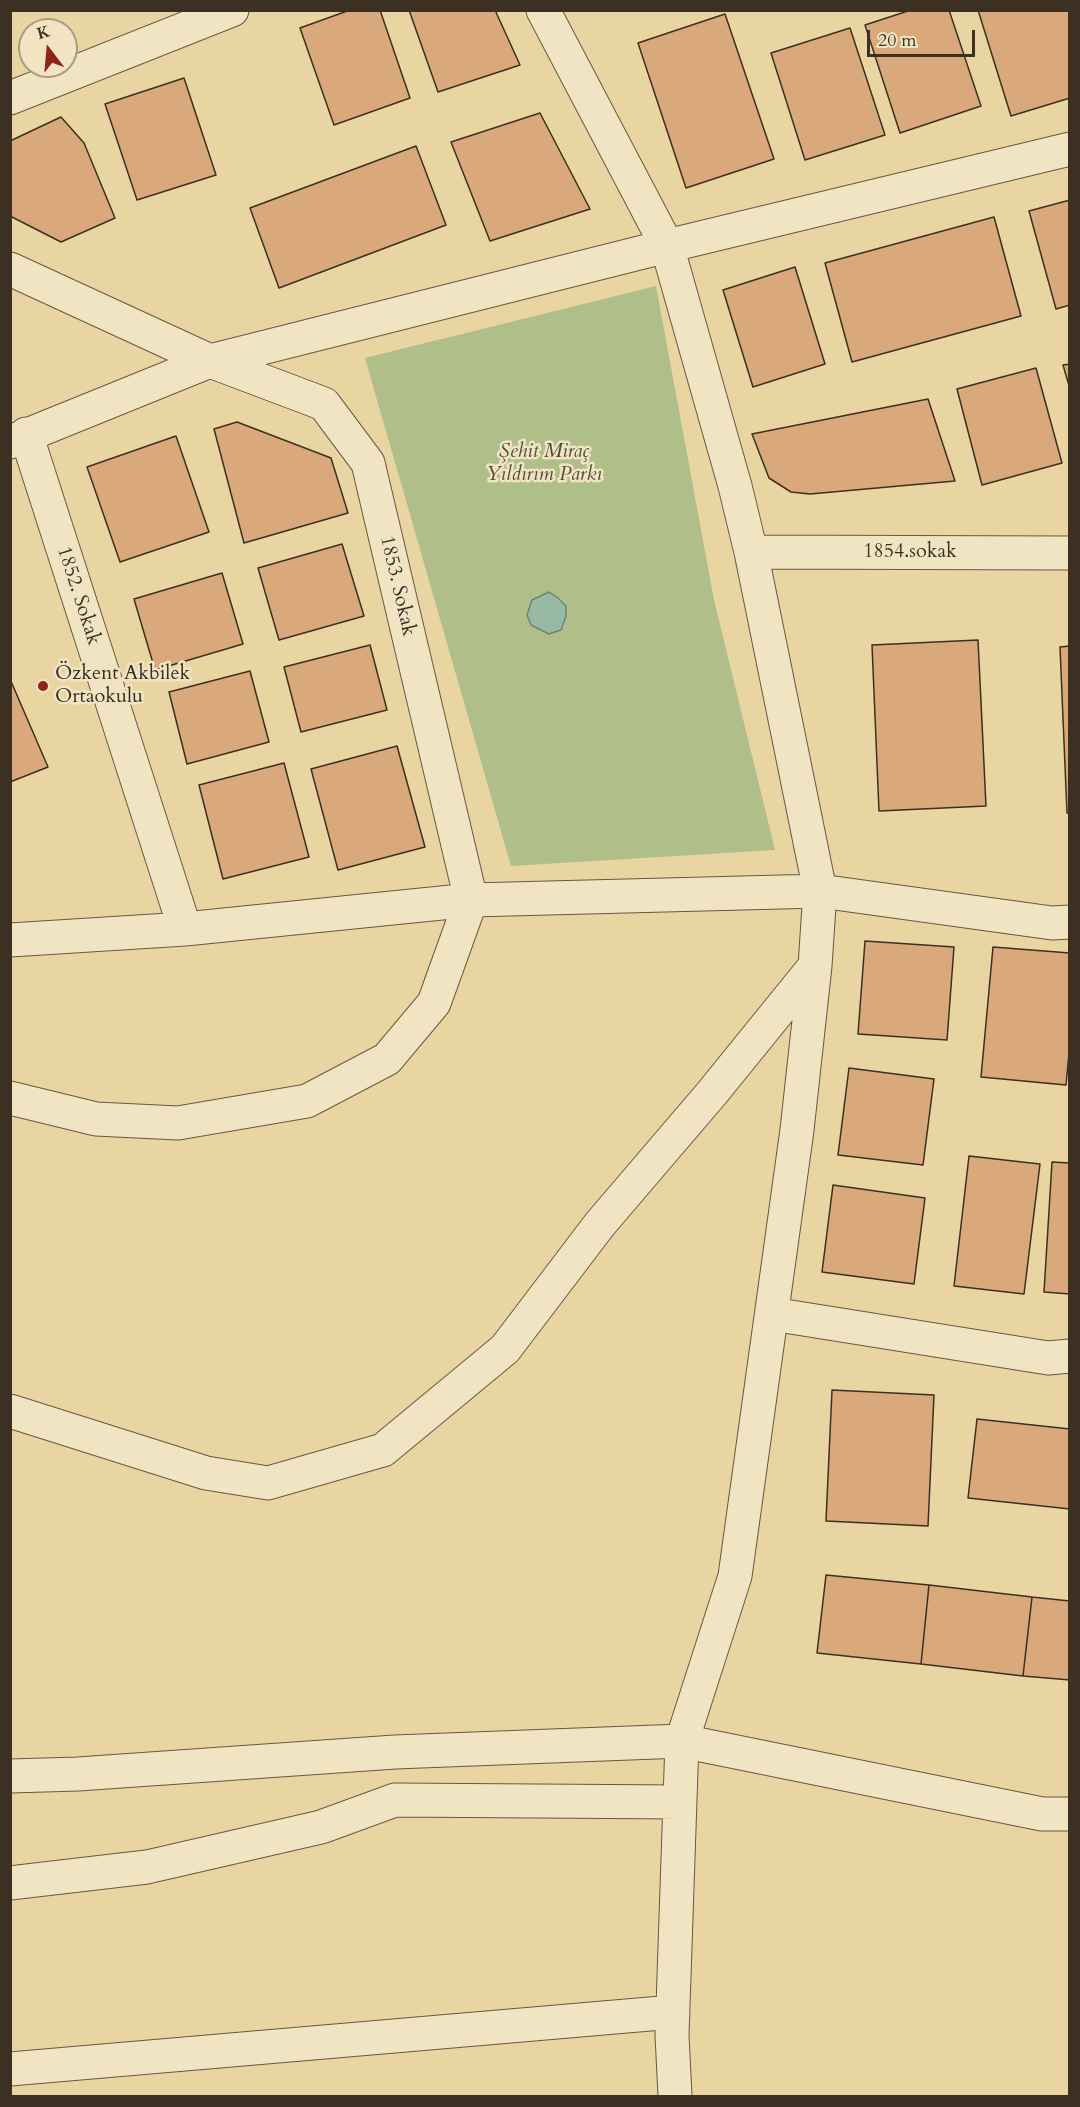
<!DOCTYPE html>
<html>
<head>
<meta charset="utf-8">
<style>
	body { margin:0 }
	#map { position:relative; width:1080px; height:2107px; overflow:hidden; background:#e8d5a2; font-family:Cardo,serif }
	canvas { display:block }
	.frame { position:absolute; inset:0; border:12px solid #3b3022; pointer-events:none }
	.north { position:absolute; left:18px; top:18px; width:60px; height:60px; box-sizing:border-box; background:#f0e4c3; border:2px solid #a89c83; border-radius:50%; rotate:344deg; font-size:16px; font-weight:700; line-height:24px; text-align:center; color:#3b3022 }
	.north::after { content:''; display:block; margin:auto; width:21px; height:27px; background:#8f2418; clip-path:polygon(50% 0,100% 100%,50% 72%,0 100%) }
	.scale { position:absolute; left:867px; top:30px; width:108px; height:27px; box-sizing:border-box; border:3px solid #3b3022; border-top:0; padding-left:8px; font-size:18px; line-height:21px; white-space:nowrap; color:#3b3022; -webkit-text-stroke:4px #f0e4c3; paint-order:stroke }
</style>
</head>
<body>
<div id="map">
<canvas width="1080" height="2107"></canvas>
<div class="frame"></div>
<div class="north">K</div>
<div class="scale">20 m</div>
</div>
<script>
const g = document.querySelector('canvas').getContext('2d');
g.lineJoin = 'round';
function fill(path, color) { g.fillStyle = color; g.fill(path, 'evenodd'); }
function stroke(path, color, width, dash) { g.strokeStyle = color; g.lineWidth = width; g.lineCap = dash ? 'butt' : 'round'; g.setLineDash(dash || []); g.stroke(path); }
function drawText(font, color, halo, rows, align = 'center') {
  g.font = font + ' Cardo,serif'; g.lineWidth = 5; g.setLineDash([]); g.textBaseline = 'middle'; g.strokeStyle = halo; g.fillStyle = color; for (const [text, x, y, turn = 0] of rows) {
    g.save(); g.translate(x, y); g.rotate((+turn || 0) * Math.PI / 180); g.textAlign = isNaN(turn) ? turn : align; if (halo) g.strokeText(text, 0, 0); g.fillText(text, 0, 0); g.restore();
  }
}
fill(new Path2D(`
	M 656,286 L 714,600 L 775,850 L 511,866 L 365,358 Z`), '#b0be8a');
const water = new Path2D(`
	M 549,592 L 558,598 L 566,606 L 566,616 L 561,630 L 549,634 L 531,625 L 527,615 L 532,600 Z`);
fill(water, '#97b9a5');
stroke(water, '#728271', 1.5);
const building = new Path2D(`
	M 350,10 L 380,10 L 410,98 L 334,125 L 300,28 Z
	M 409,10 L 495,10 L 520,65 L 438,92 Z
	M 911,10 L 949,10 L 981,106 L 900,133 L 865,25 Z
	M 978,10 L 1069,10 L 1070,98 L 1011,116 Z
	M 725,14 L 774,159 L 686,188 L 638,43 Z
	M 850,28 L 885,135 L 805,160 L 771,53 Z
	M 184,78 L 216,175 L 137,200 L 105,104 Z
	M 540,113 L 590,209 L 490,241 L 451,142 Z
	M 61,117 L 84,143 L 115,218 L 61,242 L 10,216 L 10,141 Z
	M 416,146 L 446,225 L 279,288 L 250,208 Z
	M 1070,200 L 1070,305 L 1056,309 L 1029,211 Z
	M 994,217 L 1021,316 L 852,362 L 825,263 Z
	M 795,267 L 825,364 L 753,387 L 723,290 Z
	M 1070,364 L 1070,389 L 1063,365 Z
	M 1036,368 L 1062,463 L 982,485 L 957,389 Z
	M 928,399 L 955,481 L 810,494 L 791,492 L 769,478 L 752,434 Z
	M 237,422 L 331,458 L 348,513 L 244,543 L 214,429 Z
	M 176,436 L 209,532 L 120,562 L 87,467 Z
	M 342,544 L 364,616 L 279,640 L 258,568 Z
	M 222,573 L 243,644 L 155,670 L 134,599 Z
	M 978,640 L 986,806 L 879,811 L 872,645 Z
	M 370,645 L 387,710 L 301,732 L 284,667 Z
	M 1070,646 L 1070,813 L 1067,813 L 1060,647 Z
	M 250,671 L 269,742 L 187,764 L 169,692 Z
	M 10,679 L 48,767 L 10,782 Z
	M 397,746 L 425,847 L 338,870 L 311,769 Z
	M 284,763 L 309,857 L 223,879 L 199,785 Z
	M 865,941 L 954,947 L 947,1040 L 858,1034 Z
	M 993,947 L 1070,953 L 1070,1043 L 1066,1085 L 981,1077 Z
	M 849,1068 L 934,1079 L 923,1165 L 838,1155 Z
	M 969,1156 L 1040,1164 L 1024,1294 L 954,1286 Z
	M 1052,1162 L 1070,1163 L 1070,1294 L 1044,1292 Z
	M 833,1185 L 925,1198 L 914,1284 L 822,1272 Z
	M 832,1390 L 934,1395 L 928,1526 L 826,1521 Z
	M 977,1419 L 1070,1429 L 1070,1509 L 968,1498 Z
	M 826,1575 L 929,1585 L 921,1664 L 817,1653 Z
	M 929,1585 L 1032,1597 L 1023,1676 L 921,1664 Z
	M 1032,1597 L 1070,1601 L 1070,1680 L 1023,1676 Z`);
fill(building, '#d9a87b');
stroke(building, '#3b3022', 1.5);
const minor = new Path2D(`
	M 543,10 L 667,246 L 735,486 L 751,552 L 820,891 L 815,966 L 797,1130 L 735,1576 L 682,1741 L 672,2035 L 675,2096
	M 10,98 L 232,10
	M 10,269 L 210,361 L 324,404 L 368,463 L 471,900 L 434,1003 L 387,1059 L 307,1101 L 178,1123 L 96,1119 L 10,1098
	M 26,434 L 185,929
	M 10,442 L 210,361 L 667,246 L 1070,149
	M 751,552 L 1070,553
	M 10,940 L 185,929 L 471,900 L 820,891 L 1052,923 L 1070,922
	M 772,1314 L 1048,1358 L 1070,1356
	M 10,1411 L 206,1473 L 268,1483 L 383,1450 L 505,1349 L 600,1224 L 712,1093 L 815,966
	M 10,1776 L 78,1774 L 395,1752 L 682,1741 L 1042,1814 L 1070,1814
	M 10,1883 L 147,1867 L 321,1827 L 395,1800 L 680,1802
	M 10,2069 L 673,2012`);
stroke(minor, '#665942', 35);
stroke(minor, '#f0e4c3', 33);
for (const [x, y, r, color] of [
	[43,686,6,"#8f2418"]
]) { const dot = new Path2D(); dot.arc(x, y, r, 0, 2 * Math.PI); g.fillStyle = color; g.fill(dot); stroke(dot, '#f0e4c3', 2); }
drawText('italic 20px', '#524c37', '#f0e4c3', [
	["Şehit Miraç",544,452],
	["Yıldırım Parkı",544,475]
]);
drawText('20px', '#3b3022', '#f0e4c3', [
	["1854.sokak",910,552],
	["1853. Sokak",397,586,77],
	["1852. Sokak",78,596,72]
]);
drawText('20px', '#3b3022', '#f0e4c3', [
	["Özkent Akbilek",55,674],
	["Ortaokulu",55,697]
], 'left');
</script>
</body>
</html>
